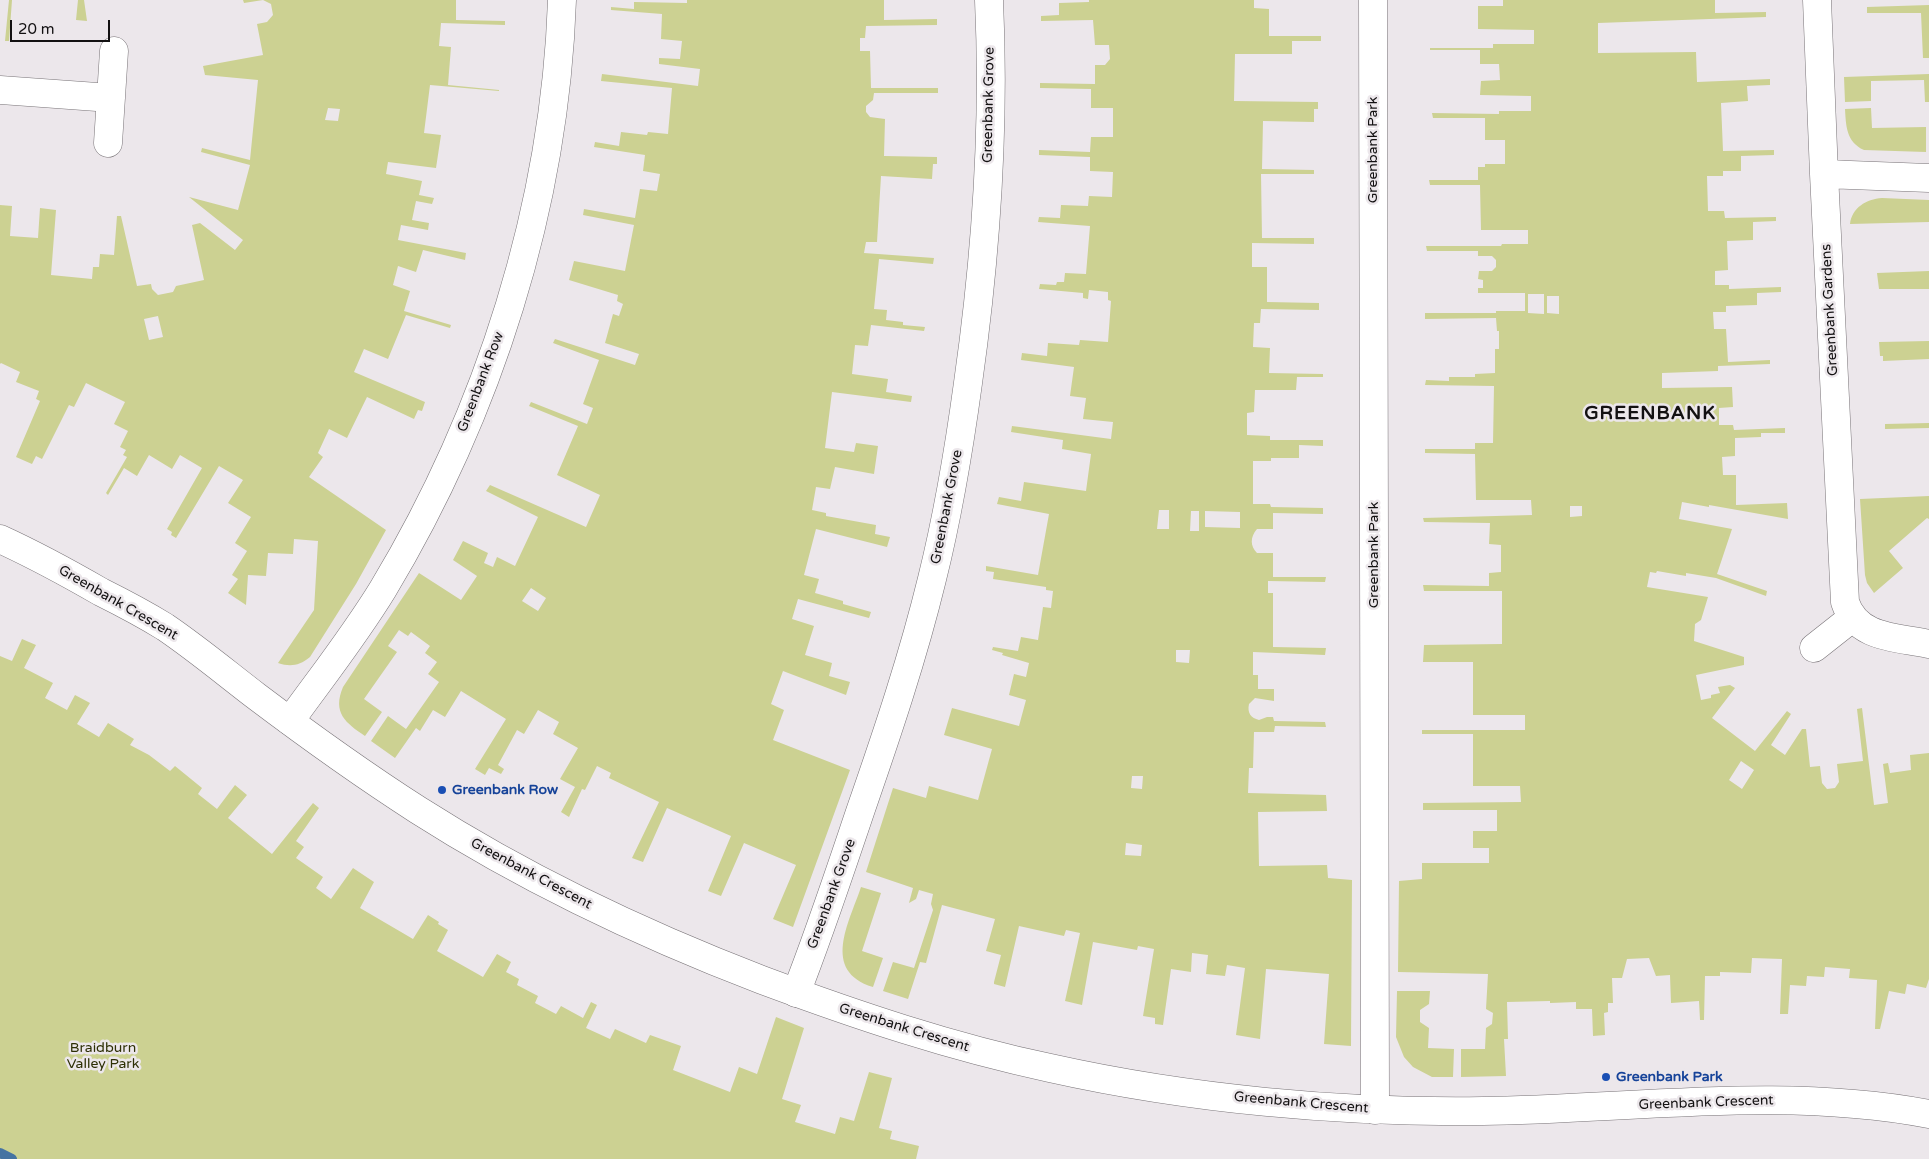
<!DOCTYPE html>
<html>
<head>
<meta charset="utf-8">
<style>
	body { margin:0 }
	#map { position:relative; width:1929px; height:1159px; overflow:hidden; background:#ece7eb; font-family:"Varela Round",sans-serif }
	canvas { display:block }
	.scale { position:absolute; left:10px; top:20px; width:100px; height:22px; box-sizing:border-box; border:2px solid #131112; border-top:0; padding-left:6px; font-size:15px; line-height:18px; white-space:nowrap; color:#131112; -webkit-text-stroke:4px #ece7eb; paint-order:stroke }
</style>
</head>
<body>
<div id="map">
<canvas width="1929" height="1159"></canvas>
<div class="scale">20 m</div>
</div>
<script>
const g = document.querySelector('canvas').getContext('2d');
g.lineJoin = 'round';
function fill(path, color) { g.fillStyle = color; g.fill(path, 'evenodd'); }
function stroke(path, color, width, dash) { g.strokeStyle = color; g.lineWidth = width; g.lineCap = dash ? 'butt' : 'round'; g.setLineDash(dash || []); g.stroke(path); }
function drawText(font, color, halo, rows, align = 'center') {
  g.font = font + ' "Varela Round",sans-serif'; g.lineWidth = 5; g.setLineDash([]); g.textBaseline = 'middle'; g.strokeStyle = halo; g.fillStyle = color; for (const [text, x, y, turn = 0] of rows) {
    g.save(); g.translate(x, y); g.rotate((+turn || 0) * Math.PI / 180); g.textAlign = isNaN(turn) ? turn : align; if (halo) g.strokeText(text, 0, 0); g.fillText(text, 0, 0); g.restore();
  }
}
fill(new Path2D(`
	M 9,0 L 12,0 L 9,41 L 5,41 Z
	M 78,0 L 84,0 L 87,21 L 76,20 Z
	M 243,0 L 456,0 L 456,20 L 505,21 L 505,25 L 441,23 L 439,46 L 451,47 L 448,85 L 499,90 L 499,91 L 430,85 L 424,133 L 441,135 L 436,168 L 388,162 L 386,174 L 422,181 L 419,195 L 434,198 L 432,204 L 416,201 L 412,220 L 429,223 L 428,230 L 401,225 L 398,240 L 466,253 L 465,260 L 423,250 L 416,272 L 398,266 L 393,285 L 410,291 L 404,311 L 451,325 L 450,328 L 406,315 L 388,359 L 364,349 L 354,372 L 425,402 L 422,411 L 418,410 L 414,419 L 367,397 L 347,438 L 329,429 L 318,453 L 323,457 L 309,477 L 386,530 L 356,584 L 310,657 C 299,666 290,667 278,663 L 314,610 L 318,541 L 294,539 L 293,554 L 268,553 L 266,576 L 248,575 L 246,605 L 228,593 L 238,579 L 232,575 L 247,551 L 235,543 L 251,517 L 228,503 L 243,480 L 219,466 L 176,538 L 171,535 L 172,532 L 167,529 L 202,468 L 180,455 L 172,469 L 149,455 L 137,476 L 124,468 L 108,495 L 106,493 L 127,457 L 123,455 L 126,450 L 120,447 L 128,431 L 114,424 L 125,402 L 86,383 L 74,407 L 69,405 L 42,459 L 36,456 L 32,464 L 16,457 L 40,401 L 36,399 L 39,391 L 16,382 L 20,372 L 1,363 L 0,364 L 0,205 L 12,206 L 10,236 L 38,238 L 40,208 L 56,210 L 51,275 L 92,279 L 93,267 L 99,267 L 100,254 L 114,255 L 117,216 L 121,216 L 137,286 L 151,284 L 152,289 L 158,295 L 173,292 L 176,286 L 204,280 L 192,225 L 200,223 L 235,250 L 243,240 L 189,197 L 238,210 L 250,165 L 201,152 L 202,148 L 250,160 L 258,80 L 205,75 L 203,66 L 263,55 L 257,24 L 267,22 L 273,15 L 271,4 L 263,0 L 244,3 ZM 328,108 L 340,109 L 338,121 L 325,120 ZM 158,316 L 163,337 L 149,340 L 144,319 Z
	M 687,0 L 884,0 L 884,20 L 937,19 L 937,25 L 866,26 L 865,38 L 860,38 L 860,51 L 870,51 L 871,88 L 938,88 L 938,93 L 874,93 L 873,100 L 866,106 L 866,112 L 870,117 L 885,119 L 884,156 L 937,157 L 937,164 L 933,164 L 932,179 L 881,176 L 877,242 L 866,242 L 864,253 L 934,258 L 933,264 L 879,259 L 874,309 L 887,310 L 886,320 L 903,322 L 903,325 L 925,327 L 924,331 L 871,325 L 868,346 L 855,345 L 852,374 L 888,379 L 886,392 L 912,396 L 911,402 L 832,392 L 825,448 L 854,452 L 856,443 L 878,446 L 874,474 L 835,467 L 830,489 L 816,487 L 812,510 L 826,513 L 826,516 L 876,525 L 875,534 L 890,537 L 887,547 L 816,529 L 804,575 L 819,579 L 815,593 L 843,601 L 843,604 L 871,612 L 869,618 L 798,599 L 792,619 L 814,626 L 805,655 L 832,663 L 829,676 L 850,682 L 846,695 L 783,671 L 771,704 L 784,710 L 773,740 L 850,770 L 793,927 L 773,919 L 796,865 L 744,843 L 721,896 L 708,891 L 731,836 L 667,808 L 643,862 L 632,858 L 659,802 L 609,778 L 611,773 L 597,766 L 585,790 L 582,789 L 569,817 L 561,812 L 575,787 L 560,779 L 578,748 L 553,734 L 559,722 L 538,710 L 524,734 L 517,730 L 498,765 L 504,769 L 501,774 L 489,768 L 485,775 L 475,769 L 506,719 L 461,691 L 445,717 L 433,710 L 420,731 L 416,728 L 395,758 L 371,741 L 388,716 L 406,729 L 439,682 L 428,674 L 437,662 L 425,653 L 430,646 L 411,632 L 408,636 L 399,630 L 388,646 L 397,652 L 364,699 L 382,712 L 365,736 C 346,723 332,713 343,687 L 419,573 L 461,600 L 477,576 L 453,560 L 463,541 L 488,553 L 484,563 L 493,567 L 497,557 L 515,566 L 538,517 L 486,491 L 490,485 L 586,527 L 600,495 L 557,475 L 578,426 L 529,406 L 531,402 L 587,424 L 593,408 L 583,404 L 599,360 L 553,343 L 555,339 L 635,365 L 639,354 L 605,343 L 613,314 L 619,316 L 623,304 L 617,301 L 618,295 L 569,280 L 574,261 L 625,271 L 634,225 L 583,215 L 584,209 L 635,218 L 640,189 L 657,191 L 660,174 L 643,171 L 645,155 L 594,147 L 595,142 L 619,146 L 621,132 L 647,135 L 648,132 L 668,134 L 672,88 L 601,81 L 602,74 L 698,86 L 700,69 L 659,64 L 659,58 L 680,59 L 682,41 L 661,39 L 662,14 L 611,10 L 611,7 L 634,9 L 634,2 L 687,3 ZM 531,588 L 546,598 L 538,611 L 522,601 Z
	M 1089,0 L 1254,0 L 1254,8 L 1269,9 L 1269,36 L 1321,36 L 1321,41 L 1292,41 L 1292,54 L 1235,54 L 1234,101 L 1318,102 L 1318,109 L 1314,109 L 1314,122 L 1263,121 L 1262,169 L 1314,170 L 1314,174 L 1261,174 L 1262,238 L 1314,238 L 1314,244 L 1252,243 L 1252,267 L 1267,267 L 1267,302 L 1319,303 L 1319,310 L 1261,309 L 1260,323 L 1254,323 L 1253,347 L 1270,348 L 1269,373 L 1323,374 L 1323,377 L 1297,377 L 1296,390 L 1255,390 L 1254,412 L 1247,413 L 1247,435 L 1270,436 L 1270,440 L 1323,440 L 1323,446 L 1299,445 L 1299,458 L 1271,458 L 1271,461 L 1253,461 L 1253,504 L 1270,504 L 1271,507 L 1323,508 L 1323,514 L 1273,513 L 1273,529 L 1257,529 C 1250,537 1250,546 1257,553 L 1273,553 L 1273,577 L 1326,577 L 1325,582 L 1268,581 L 1268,593 L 1273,593 L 1273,647 L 1326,648 L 1325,655 L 1253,652 L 1253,675 L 1258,675 L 1258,689 L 1274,689 L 1274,701 L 1255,698 L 1249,704 C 1247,713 1251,718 1259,720 L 1267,717 L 1273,717 L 1274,721 L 1325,722 L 1326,727 L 1275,726 L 1274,732 L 1254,732 L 1253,768 L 1249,768 L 1248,793 L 1326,795 L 1327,811 L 1258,812 L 1259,866 L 1327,865 L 1328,878 L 1352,880 L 1351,1046 L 1324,1044 L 1329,974 L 1266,969 L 1260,1039 L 1236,1035 L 1245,968 L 1227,965 L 1225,976 L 1206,974 L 1208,955 L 1192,953 L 1191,972 L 1171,969 L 1163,1025 L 1155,1024 L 1155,1018 L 1143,1016 L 1154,949 L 1138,946 L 1137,950 L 1093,942 L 1082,1005 L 1065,1001 L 1080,933 L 1066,930 L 1064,936 L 1019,926 L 1005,987 L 994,984 L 994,982 L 1001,955 L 986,951 L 995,919 L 942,905 L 926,963 L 920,962 L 908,999 L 883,991 L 893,962 L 914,968 L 933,910 L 931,904 L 933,894 L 919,890 L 916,899 L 909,903 L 913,888 L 866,872 L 893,788 L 926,798 L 929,786 L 978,800 L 992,749 L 944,735 L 952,708 L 1019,726 L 1026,700 L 1009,695 L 1014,674 L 1026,677 L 1029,663 L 1002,655 L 1003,653 L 992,650 L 993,647 L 1018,651 L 1021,637 L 1038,640 L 1043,607 L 1051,608 L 1053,591 L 1046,590 L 1046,587 L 993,579 L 994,572 L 986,571 L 986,566 L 1038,575 L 1049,514 L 997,504 L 999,497 L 1021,501 L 1024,482 L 1086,491 L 1091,454 L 1062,449 L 1063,440 L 1011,432 L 1012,426 L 1111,439 L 1113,422 L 1083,419 L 1086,398 L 1070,396 L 1074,367 L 1021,360 L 1022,353 L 1047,356 L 1048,343 L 1079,345 L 1080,340 L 1108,342 L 1111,301 L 1108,300 L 1108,292 L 1089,290 L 1088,299 L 1083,298 L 1083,293 L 1039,289 L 1040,284 L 1056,285 L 1057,282 L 1064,282 L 1065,273 L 1086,274 L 1090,226 L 1038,222 L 1039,217 L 1060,218 L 1061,205 L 1088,206 L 1089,196 L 1112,197 L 1113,172 L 1090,171 L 1090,157 L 1039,155 L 1039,150 L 1090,152 L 1091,137 L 1113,137 L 1113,108 L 1091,108 L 1091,89 L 1040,88 L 1040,83 L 1095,84 L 1095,65 L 1105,65 L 1110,59 L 1109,45 L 1095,45 L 1093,20 L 1041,21 L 1041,16 L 1059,15 L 1059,3 L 1089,2 ZM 1159,510 L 1169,510 L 1169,529 L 1157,529 ZM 1191,511 L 1199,511 L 1199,531 L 1190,531 ZM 1205,511 L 1240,512 L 1240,528 L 1205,527 ZM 1176,650 L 1190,650 L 1189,663 L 1176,662 ZM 1132,776 L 1143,776 L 1142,789 L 1131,788 ZM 1126,843 L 1142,845 L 1141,856 L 1125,855 Z
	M 1503,0 L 1715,0 L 1715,13 L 1766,12 L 1766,17 L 1598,23 L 1598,53 L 1696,52 L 1697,82 L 1770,79 L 1770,85 L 1747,86 L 1748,101 L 1721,103 L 1723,151 L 1774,150 L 1774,155 L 1741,156 L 1741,171 L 1723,171 L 1723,176 L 1707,176 L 1708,211 L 1724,211 L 1725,218 L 1776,217 L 1776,221 L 1753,222 L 1753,240 L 1727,241 L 1728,270 L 1715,271 L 1715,285 L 1729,285 L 1729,289 L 1781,287 L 1781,292 L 1757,293 L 1757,305 L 1726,306 L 1726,312 L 1713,312 L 1714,329 L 1726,329 L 1728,362 L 1770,360 L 1770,364 L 1718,366 L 1718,371 L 1662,373 L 1662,388 L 1732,387 L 1733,407 L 1719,408 L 1719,425 L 1733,425 L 1734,430 L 1785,428 L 1785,433 L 1761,433 L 1761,437 L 1735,438 L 1735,456 L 1722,457 L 1723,475 L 1736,475 L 1736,505 L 1787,503 L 1788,519 L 1709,505 L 1709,507 L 1682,502 L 1679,519 L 1732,529 L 1717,574 L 1767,591 L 1766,596 L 1716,578 L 1686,573 L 1686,576 L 1657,571 L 1656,573 L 1650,572 L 1647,587 L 1708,597 L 1701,620 L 1695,624 L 1694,641 L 1744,657 L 1744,665 L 1696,675 L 1701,700 L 1711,698 L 1711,695 L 1720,693 L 1718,687 L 1730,685 L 1735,688 L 1712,718 L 1755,751 L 1787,711 L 1791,714 L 1771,745 L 1785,755 L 1802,729 L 1806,729 L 1810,767 L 1820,766 L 1822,783 L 1827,789 L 1835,788 L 1839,782 L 1837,764 L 1863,761 L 1857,709 L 1862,708 L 1874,805 L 1888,803 L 1883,764 L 1888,763 L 1890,773 L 1911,770 L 1910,755 L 1929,753 L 1929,979 L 1926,988 L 1907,984 L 1905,994 L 1889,991 L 1880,1029 L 1875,1029 L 1877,980 L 1849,978 L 1850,969 L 1825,967 L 1824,977 L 1807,976 L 1806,986 L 1790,985 L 1788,1014 L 1780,1014 L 1782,959 L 1752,958 L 1751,973 L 1720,972 L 1720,976 L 1705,976 L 1704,1020 L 1700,1020 L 1699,1001 L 1671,1003 L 1670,975 L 1656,976 L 1649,958 L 1627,959 L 1622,978 L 1612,978 L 1613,1003 L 1608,1003 L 1608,1012 L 1604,1013 L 1605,1035 L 1593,1036 L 1592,1009 L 1576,1009 L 1576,1002 L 1550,1003 L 1550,1001 L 1507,1002 L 1508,1039 L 1504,1039 L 1506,1076 L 1461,1077 L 1461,1049 L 1485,1049 L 1486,1028 L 1492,1024 L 1493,1013 L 1486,1009 L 1488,974 L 1398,972 L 1399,881 L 1422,879 L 1422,863 L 1489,863 L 1489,848 L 1473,848 L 1473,831 L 1497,831 L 1497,810 L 1423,810 L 1423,803 L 1521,802 L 1520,786 L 1473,786 L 1473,734 L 1422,734 L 1422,730 L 1525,730 L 1525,715 L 1473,715 L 1473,662 L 1423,662 L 1424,645 L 1502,644 L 1502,591 L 1424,591 L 1423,585 L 1489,586 L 1489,573 L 1501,572 L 1501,545 L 1489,544 L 1490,523 L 1424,522 L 1423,518 L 1532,515 L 1531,500 L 1476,500 L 1475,454 L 1425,453 L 1425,449 L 1475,449 L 1475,443 L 1493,443 L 1494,386 L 1425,385 L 1426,380 L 1449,381 L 1449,377 L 1475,377 L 1475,374 L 1495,373 L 1495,349 L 1499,349 L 1499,331 L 1497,331 L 1496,318 L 1425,319 L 1425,313 L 1496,313 L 1496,311 L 1525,311 L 1525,293 L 1478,293 L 1478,288 L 1483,288 L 1483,280 L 1478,279 L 1479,271 L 1492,271 L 1496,267 L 1496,260 L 1492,256 L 1478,256 L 1478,251 L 1427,251 L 1426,246 L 1501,246 L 1502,244 L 1528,244 L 1528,230 L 1481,230 L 1480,185 L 1430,185 L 1429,180 L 1478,180 L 1478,167 L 1485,167 L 1485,164 L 1505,164 L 1505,140 L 1485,140 L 1485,118 L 1433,118 L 1432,113 L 1499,114 L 1499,111 L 1531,111 L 1531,96 L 1480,95 L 1481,81 L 1500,80 L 1499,64 L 1480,64 L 1480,50 L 1430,50 L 1430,48 L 1493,48 L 1493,44 L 1534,44 L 1534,30 L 1478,29 L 1478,6 L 1503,6 ZM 1528,294 L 1544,294 L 1544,314 L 1528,313 ZM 1547,296 L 1559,296 L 1559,314 L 1547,313 ZM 1570,506 L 1582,506 L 1582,516 L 1570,517 ZM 1741,761 L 1754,770 L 1742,789 L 1729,780 Z
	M 1929,5 L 1929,58 L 1923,58 L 1921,13 L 1867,13 L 1867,7 Z
	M 1929,74 L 1929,102 L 1925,102 L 1924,80 L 1871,81 L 1871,101 L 1845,102 L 1844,77 Z
	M 1871,108 L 1872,128 L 1926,127 L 1926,152 L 1864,150 C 1846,142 1846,125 1845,109 Z
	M 1882,198 L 1929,200 L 1929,222 L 1850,224 C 1852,208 1866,199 1882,198 Z
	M 1929,271 L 1929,289 L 1879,289 L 1877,273 Z
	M 1929,341 L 1929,359 L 1883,361 L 1883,356 L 1880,356 L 1879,342 Z
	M 1929,423 L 1929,428 L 1885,429 L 1885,424 Z
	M 1929,496 L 1929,519 L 1927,518 L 1889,551 L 1903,568 L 1874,593 L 1867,583 L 1865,575 L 1860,499 Z
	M 22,639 L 36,645 L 24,668 L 53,683 L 45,698 L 67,710 L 75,695 L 90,703 L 77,724 L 99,737 L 108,723 L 134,739 L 130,745 L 149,755 L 170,771 L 175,766 L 202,788 L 198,794 L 217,809 L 235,785 L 247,795 L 228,818 L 272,854 L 313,803 L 319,808 L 296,841 L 304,847 L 296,858 L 323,877 L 316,888 L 331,899 L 353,868 L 374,882 L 360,908 L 413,939 L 428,915 L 439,922 L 438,924 L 448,930 L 437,951 L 483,977 L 497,954 L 511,962 L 506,972 L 519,979 L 517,985 L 538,996 L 535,1003 L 556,1014 L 561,1006 L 583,1018 L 591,1002 L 597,1005 L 586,1028 L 610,1039 L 615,1029 L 646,1043 L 650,1035 L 681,1046 L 673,1070 L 730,1092 L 739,1067 L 757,1074 L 776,1017 L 804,1028 L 782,1099 L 801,1105 L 795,1122 L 835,1134 L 840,1117 L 854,1121 L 869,1072 L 892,1078 L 879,1128 L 892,1131 L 890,1139 L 919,1146 L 916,1159 L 0,1159 L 0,656 L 12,661 Z
	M 861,887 L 881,893 L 862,951 L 883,958 L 873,987 C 821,971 849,923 861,887 Z
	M 1397,991 L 1430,991 L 1429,1004 L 1420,1010 L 1420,1022 L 1429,1028 L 1428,1048 L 1454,1049 L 1453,1077 L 1432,1077 L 1413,1067 L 1404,1057 L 1396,1037 Z`), '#ccd192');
stroke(new Path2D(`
	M 0,1153 L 12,1159`), '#4573a2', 10);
const street = new Path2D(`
	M 1373,0 L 1375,1110
	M 1817,0 L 1824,174 L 1845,602 C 1857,639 1897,637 1929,644
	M 0,90 L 111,98
	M 108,143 L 114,51
	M 1824,174 L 1929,178
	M 1814,648 L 1852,618
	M 290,721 C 321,678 355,635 383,589 C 489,413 555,206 562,0
	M 796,993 C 820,932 840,871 861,809 C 887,734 913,657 932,579 C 948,515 959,449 968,383 C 986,256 995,128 989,0`);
const secondary = new Path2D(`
	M 0,539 C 35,555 68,573 101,592 C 123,603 144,614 165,627 C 196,648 226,673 256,696 C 309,736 362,774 418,810 C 526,879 642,934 762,980 C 856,1015 951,1047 1050,1068 C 1189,1099 1341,1113 1483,1111 C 1631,1109 1783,1086 1929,1114`);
stroke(street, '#787377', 29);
stroke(secondary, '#787377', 29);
stroke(street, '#fff', 28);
stroke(secondary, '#fff', 28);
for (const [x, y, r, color] of [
	[442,790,5,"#1a4fb4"],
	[1606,1077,5,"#1a4fb4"]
]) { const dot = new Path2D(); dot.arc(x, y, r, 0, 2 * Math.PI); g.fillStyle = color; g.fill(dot); stroke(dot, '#ece7eb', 2); }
drawText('14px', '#131112', '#ece7eb', [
	["Greenbank Grove",989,105,-89],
	["Greenbank Park",1373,150,-90],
	["Greenbank Gardens",1830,310,-93],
	["Greenbank Row",481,382,-69],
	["Greenbank Grove",947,507,-79],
	["Greenbank Park",1374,555,-90],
	["Greenbank Crescent",118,603,30],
	["Greenbank Crescent",531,874,28],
	["Greenbank Grove",832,894,-70],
	["Greenbank Crescent",904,1028,17],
	["Greenbank Crescent",1301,1103,5],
	["Greenbank Crescent",1706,1103,-2]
]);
drawText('bold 14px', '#164399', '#ece7eb', [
	["Greenbank Row",452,790],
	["Greenbank Park",1616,1077]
], 'left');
drawText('14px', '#2d2f05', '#ece7eb', [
	["Braidburn",103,1048],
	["Valley Park",103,1064]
]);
g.letterSpacing = '1px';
drawText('bold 19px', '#131112', '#ece7eb', [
	["GREENBANK",1650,414]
]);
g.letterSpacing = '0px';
</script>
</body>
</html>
